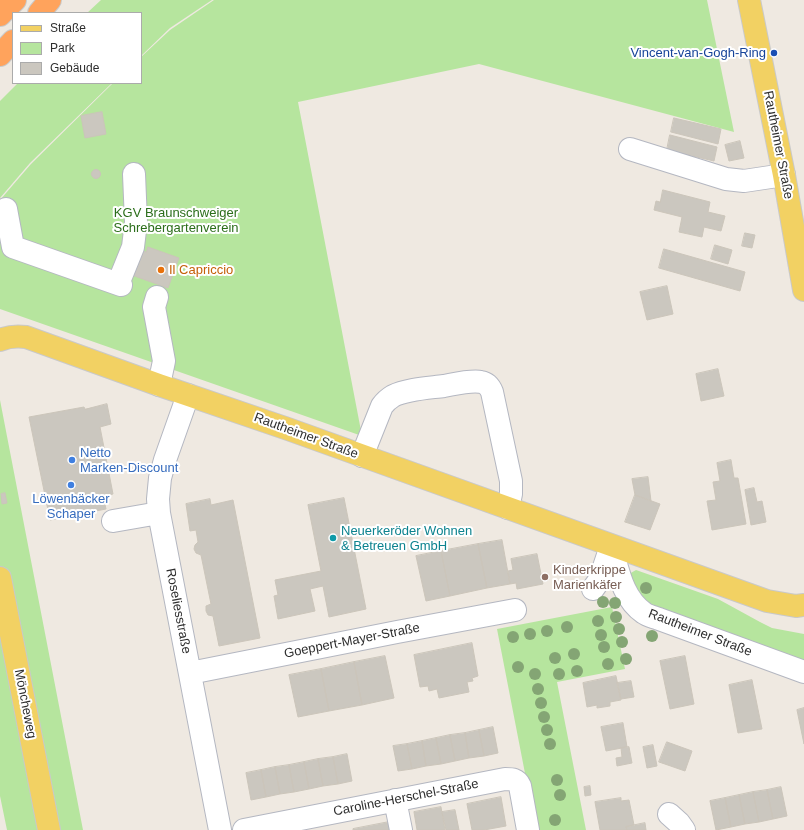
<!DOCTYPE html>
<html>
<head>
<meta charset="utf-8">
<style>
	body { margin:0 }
	#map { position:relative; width:804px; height:830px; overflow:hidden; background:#efe9e1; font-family:Helvetica,sans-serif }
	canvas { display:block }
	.legend { position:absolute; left:12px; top:12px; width:130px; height:72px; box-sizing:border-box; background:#fff; border:1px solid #ababab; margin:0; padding:5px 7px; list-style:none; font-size:12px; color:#2e2e2e }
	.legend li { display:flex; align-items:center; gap:8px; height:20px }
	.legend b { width:20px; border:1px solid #ababab }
</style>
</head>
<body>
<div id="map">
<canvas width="804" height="830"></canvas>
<ul class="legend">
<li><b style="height:5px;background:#f2d163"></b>Straße</li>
<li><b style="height:11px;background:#b6e59e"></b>Park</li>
<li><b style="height:11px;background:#cbc7bf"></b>Gebäude</li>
</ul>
</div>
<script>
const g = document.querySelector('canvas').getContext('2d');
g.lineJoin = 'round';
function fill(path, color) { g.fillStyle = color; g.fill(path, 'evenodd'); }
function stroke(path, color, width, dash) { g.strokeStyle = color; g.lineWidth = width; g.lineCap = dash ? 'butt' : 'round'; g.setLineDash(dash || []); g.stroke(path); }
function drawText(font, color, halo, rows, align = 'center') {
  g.font = font + ' Helvetica,sans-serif'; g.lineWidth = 4; g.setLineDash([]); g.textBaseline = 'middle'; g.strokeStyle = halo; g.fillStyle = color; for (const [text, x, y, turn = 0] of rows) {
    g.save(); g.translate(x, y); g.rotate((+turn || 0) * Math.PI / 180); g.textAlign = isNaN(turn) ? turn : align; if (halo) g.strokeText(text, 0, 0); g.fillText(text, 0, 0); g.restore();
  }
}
fill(new Path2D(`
	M 101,0 L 212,0 L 170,28 L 141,56 L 141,13 L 87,13 Z
	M 214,0 L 707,0 L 734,132 L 479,64 L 298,102 L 362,436 L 0,309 L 0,200 L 31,164 L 113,83 L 141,83 L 141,57 L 170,30 Z
	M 18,83 L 112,83 L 30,163 L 0,198 L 0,101 Z
	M 0,400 L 83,830 L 7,830 L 0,796 Z
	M 636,570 L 718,599 L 760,622 L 772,628 L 804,634 L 804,665 L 663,613 L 639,599 L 629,574 Z
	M 612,607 L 625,669 L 557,682 L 586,830 L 536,830 L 497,629 Z`), '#b6e59e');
const building = new Path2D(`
	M 102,112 L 106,134 L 85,138 L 81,116 Z
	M 674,118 L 721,129 L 718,144 L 671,132 Z
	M 670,135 L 717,147 L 714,161 L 667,150 Z
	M 740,141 L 744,158 L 729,161 L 725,145 Z
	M91.5 174a4.5 4.5 0 1 1 9 0a4.5 4.5 0 1 1-9 0Z
	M 663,190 L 710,202 L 708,212 L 725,216 L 721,231 L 704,227 L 702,237 L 679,232 L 682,217 L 654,210 L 656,201 L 660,202 Z
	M 745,233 L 755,235 L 752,248 L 742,246 Z
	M 715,245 L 732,250 L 728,264 L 711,259 Z
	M 148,247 L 179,258 L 168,288 L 126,273 L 135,248 L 146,252 Z
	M 664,249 L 745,272 L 740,291 L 659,268 Z
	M 667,286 L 673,314 L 647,320 L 640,292 Z
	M 718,369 L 724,396 L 701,401 L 696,374 Z
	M 107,404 L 111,424 L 100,427 L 113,494 L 103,496 L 106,509 L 50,520 L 29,417 L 84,407 L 85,409 Z
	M 731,460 L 734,478 L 738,478 L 746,524 L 712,530 L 707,501 L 716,500 L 713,482 L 720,481 L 717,463 Z
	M 648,477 L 651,501 L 635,495 L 632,479 Z
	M 754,488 L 757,502 L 762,501 L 766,522 L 751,525 L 745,490 Z
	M 5,493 L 7,503 L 2,504 L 1,494 Z
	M 635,495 L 660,504 L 650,530 L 625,522 Z
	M 344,498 L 366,609 L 329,617 L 323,586 L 310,589 L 315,611 L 278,619 L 274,596 L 278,595 L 275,580 L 321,571 L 308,505 Z
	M 210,499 L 211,505 L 233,500 L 260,638 L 219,646 L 213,616 L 208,615 L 206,611 L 206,606 L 211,604 L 201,555 L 196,553 L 194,549 L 195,545 L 198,542 L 196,530 L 190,531 L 186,504 Z
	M 502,540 L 510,584 L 487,588 L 478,544 Z
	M 478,544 L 487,588 L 450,596 L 441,551 Z
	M 441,551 L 450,596 L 426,601 L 416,556 Z
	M 537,554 L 543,584 L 517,589 L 516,583 L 510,584 L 508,571 L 513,570 L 511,559 Z
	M 472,643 L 478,676 L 472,678 L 473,681 L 467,682 L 469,692 L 439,698 L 437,689 L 429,691 L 428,686 L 420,687 L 414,655 Z
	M 385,656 L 394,698 L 362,705 L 354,662 Z
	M 685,656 L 694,704 L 670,709 L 660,661 Z
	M 354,662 L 362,705 L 329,711 L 321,669 Z
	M 321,669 L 329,711 L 298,717 L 289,675 Z
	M 616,676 L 621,700 L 610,702 L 610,706 L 597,708 L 597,705 L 587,707 L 583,683 Z
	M 752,680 L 762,729 L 738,733 L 729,685 Z
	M 631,681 L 634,697 L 621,699 L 617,683 Z
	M 804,708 L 804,744 L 797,710 Z
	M 623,723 L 627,747 L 606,751 L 601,727 Z
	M 493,727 L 498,753 L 484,756 L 479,730 Z
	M 479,730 L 484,756 L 469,758 L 465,733 Z
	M 465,733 L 469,758 L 455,761 L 450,735 Z
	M 450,735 L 455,761 L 441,764 L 436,738 Z
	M 436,738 L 441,764 L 426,766 L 422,741 Z
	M 422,741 L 426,766 L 412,769 L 407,744 Z
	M 667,742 L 692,751 L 685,771 L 659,762 Z
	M 407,744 L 412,769 L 398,771 L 393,746 Z
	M 653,745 L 657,766 L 647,768 L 643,747 Z
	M 629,747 L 632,763 L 617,766 L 616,758 L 622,757 L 621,748 Z
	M 347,754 L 352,781 L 338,784 L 333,757 Z
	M 333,757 L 338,784 L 323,786 L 318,759 Z
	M 318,759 L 323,786 L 309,789 L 304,762 Z
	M 304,762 L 309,789 L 294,792 L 289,765 Z
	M 289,765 L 294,792 L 280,794 L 275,767 Z
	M 275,767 L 280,794 L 266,797 L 261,770 Z
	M 261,770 L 266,797 L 251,800 L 246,773 Z
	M 590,786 L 591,795 L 585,796 L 584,787 Z
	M 781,787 L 787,816 L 773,819 L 767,790 Z
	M 767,790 L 773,819 L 759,822 L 753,792 Z
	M 753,792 L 759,822 L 745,824 L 739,795 Z
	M 739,795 L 745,824 L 731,827 L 725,798 Z
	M 501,797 L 506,826 L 484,830 L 472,830 L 467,804 Z
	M 621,798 L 621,801 L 629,800 L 634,825 L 626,827 L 627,830 L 600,830 L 595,802 Z
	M 725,798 L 731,827 L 716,830 L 710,801 Z
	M 441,807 L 445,830 L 417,830 L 414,812 Z
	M 455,810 L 459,830 L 446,830 L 442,812 Z
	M 389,822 L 390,830 L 353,830 L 353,829 Z
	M 645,823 L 646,830 L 627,830 L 626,827 Z`);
fill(building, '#cbc7bf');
stroke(building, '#cbc5ba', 1);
const minor = new Path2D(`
	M 630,149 L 726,179 L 744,181 L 784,175
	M 6,209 L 13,247 L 121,285
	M 118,284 L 133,247 L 136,222 L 134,174
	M 157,297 L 154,307 L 164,361 L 159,385
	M 188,395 L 165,460 L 160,478 L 158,499 L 159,513 L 220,830
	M 362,456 L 382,406 C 385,402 388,399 393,396 C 407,389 429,388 444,386 C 455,384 471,380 481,382 C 487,383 490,387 492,392 L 511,481 L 511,494 L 508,508
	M 113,521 L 159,513
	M 611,546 C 618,569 622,598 644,613 C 648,616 654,617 659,619 L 804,672
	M 593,589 L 600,579 L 611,546
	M 190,673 L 397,632 L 515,610
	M 395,800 L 401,830
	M 669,814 L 679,823 L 684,830
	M 244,830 L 505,779 C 512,779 517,779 520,786 L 528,830`);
const major = new Path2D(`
	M 749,0 L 784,175 L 804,290
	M 0,340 C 9,336 17,336 26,337 L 159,385 L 288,429 L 767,601 L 796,606 L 804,605
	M 0,578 L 49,830`);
const highway = new Path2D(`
	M 39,13 L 50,0
	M 0,15 L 15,0
	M 0,55 L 13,41`);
stroke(minor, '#b4b7c1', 24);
stroke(major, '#c9c9c9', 24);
stroke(highway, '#c9c9c9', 24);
stroke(minor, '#fff', 22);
stroke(major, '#f2d163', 22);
stroke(highway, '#ffa35c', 22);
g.fillStyle = '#84a574';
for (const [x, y] of [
	[646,588],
	[603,602],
	[615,603],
	[616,617],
	[598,621],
	[567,627],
	[619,629],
	[547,631],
	[530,634],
	[601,635],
	[652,636],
	[513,637],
	[622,642],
	[604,647],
	[574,654],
	[555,658],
	[626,659],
	[608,664],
	[518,667],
	[577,671],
	[535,674],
	[559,674],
	[538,689],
	[541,703],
	[544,717],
	[547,730],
	[550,744],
	[557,780],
	[560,795],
	[555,820]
]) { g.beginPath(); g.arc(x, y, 6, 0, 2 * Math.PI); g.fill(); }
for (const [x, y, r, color] of [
	[774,53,4,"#1a4fb4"],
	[161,270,4,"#e8710a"],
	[72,460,4,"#3f7fe0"],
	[71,485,4,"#3f7fe0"],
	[333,538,4,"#0f9aa8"],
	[545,577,4,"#8d6e63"]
]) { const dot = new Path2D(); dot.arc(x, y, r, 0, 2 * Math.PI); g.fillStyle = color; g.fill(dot); stroke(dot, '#fff', 1.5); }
drawText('13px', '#164399', '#fff', [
	["Vincent-van-Gogh-Ring",766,53]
], 'right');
drawText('13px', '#2e2e2e', '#fff', [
	["Rautheimer Straße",778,145,79],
	["Rautheimer Straße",306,436,20],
	["Roseliesstraße",178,611,79],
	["Rautheimer Straße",700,633,21],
	["Goeppert-Mayer-Straße",352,641,-11],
	["Möncheweg",25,704,79],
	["Caroline-Herschel-Straße",406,798,-11]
]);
drawText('13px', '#2c6e1b', '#fff', [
	["KGV Braunschweiger",176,213],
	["Schrebergartenverein",176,228]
]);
drawText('13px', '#c56008', '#fff', [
	["Il Capriccio",169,270]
], 'left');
drawText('13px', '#366cbe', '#fff', [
	["Netto",80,453],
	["Marken-Discount",80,468],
	["Löwenbäcker",71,499,"center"],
	["Schaper",71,514,"center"]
], 'left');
drawText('13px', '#0d838f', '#fff', [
	["Neuerkeröder Wohnen",341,531],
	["& Betreuen GmbH",341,546]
], 'left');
drawText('13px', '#785e54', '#fff', [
	["Kinderkrippe",553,570],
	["Marienkäfer",553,585]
], 'left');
</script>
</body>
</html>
